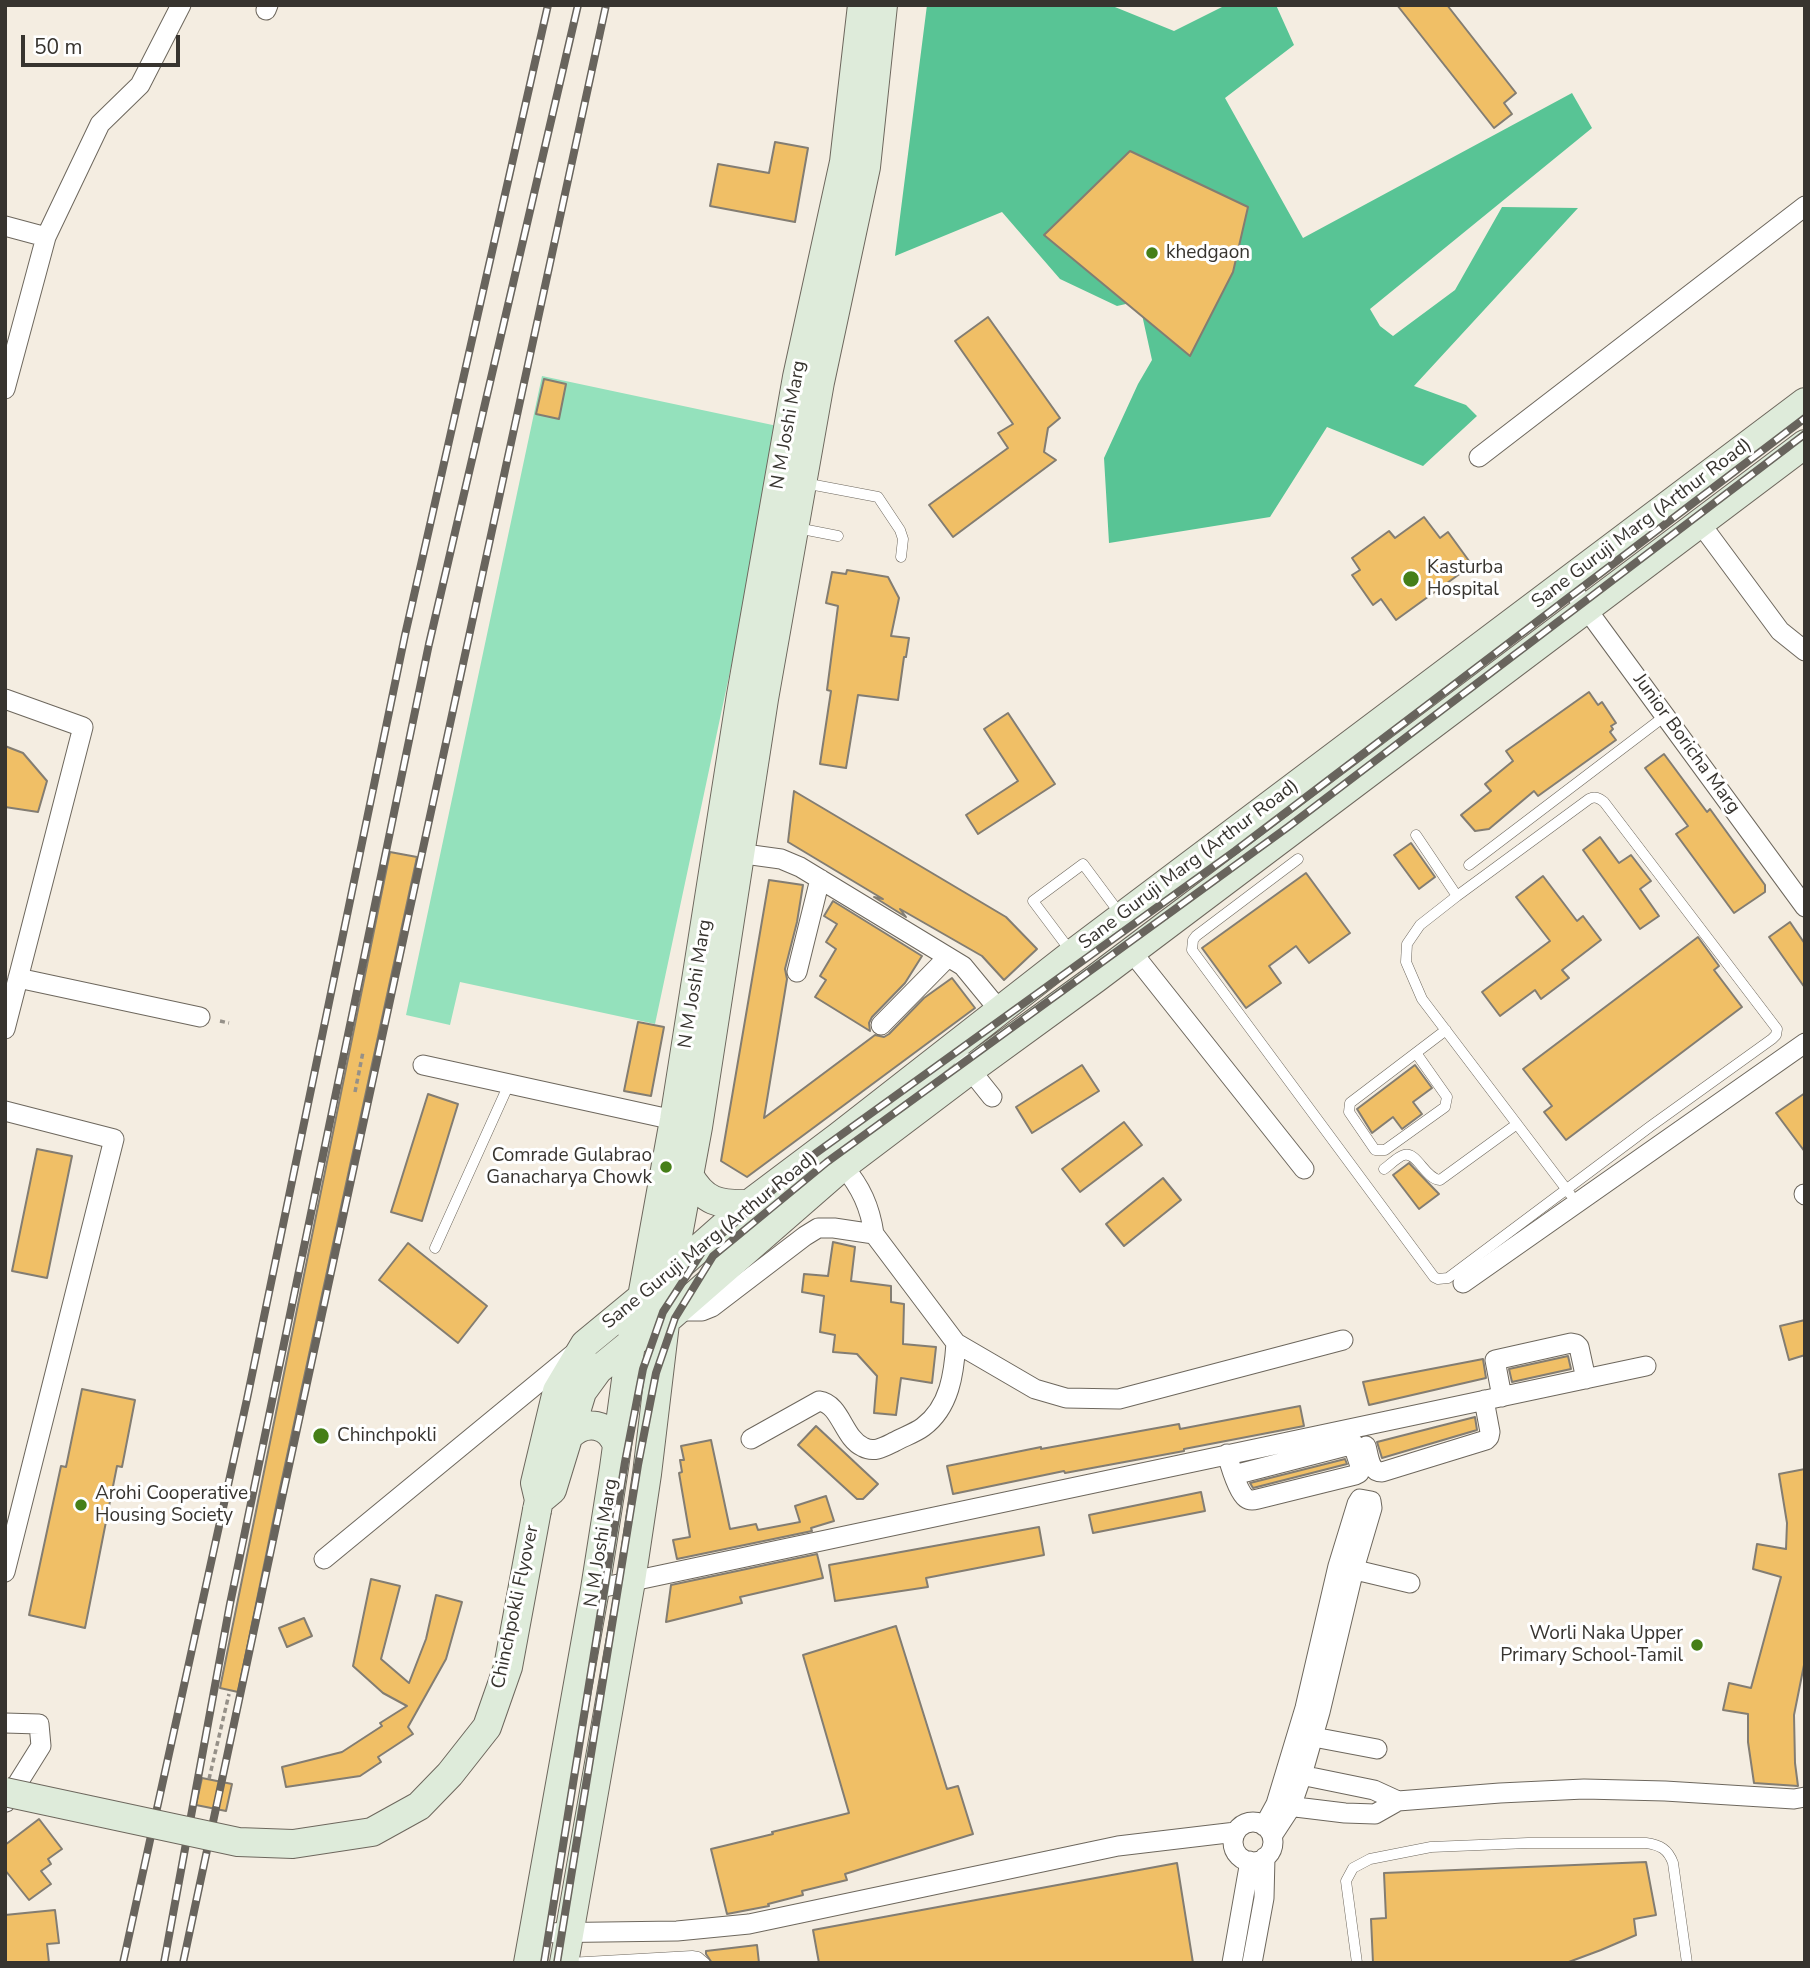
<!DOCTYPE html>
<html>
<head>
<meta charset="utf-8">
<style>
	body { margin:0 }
	#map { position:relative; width:1810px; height:1968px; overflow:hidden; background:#f4ede1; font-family:"Nunito Sans",sans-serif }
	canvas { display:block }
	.frame { position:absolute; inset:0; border:7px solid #37342f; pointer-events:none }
	.scale { position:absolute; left:21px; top:35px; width:159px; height:32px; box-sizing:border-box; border:4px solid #37342f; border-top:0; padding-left:9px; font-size:21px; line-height:24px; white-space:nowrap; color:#37342f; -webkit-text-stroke:5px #fff; paint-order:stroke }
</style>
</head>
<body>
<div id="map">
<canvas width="1810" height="1968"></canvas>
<div class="frame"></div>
<div class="scale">50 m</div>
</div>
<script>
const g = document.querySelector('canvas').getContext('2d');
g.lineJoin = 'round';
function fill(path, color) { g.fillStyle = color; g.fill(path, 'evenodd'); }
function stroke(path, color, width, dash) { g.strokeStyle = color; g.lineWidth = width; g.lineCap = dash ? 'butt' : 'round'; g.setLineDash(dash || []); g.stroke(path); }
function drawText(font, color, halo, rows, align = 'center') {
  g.font = font + ' "Nunito Sans",sans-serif'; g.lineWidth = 6; g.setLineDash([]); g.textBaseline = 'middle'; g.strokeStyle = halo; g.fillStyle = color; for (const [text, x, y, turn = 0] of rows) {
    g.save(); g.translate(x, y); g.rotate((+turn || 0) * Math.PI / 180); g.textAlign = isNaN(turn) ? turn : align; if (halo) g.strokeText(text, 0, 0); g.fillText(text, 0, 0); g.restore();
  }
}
fill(new Path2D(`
	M 542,376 L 782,427 L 655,1024 L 460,982 L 450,1025 L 406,1015 Z`), '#94e1bc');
fill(new Path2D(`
	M 927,5 L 1110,5 L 1174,31 L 1226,5 L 1276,5 L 1294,45 L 1225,98 L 1303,238 L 1572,93 L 1592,128 L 1370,309 L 1380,326 L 1393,336 L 1455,290 L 1502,207 L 1578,208 L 1414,386 L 1466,405 L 1477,416 L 1423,466 L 1327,427 L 1270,517 L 1109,543 L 1104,458 L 1138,384 L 1152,360 L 1139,301 L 1117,306 L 1060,279 L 1002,212 L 895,256 Z`), '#58c495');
const building = new Path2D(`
	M 1397,5 L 1447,5 L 1516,93 L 1504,103 L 1512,114 L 1494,128 Z
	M 775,142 L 808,148 L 795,222 L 710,206 L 718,164 L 769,173 Z
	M 1130,151 L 1248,207 L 1233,272 L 1190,356 L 1044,235 Z
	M 988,317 L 1060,418 L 1048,428 L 1044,452 L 1056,460 L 953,537 L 929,505 L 1008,448 L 998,433 L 1013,424 L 955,341 Z
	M 544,379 L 566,384 L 559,419 L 536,414 Z
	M 1424,517 L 1440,538 L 1448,532 L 1472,565 L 1396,620 L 1381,599 L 1373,605 L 1352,575 L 1360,570 L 1352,558 L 1389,531 L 1395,538 Z
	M 847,570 L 888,577 L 899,598 L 891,636 L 909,638 L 906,657 L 904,657 L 898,700 L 858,695 L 846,768 L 820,764 L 831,691 L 827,690 L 838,606 L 826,603 L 832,572 L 846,574 Z
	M 1589,692 L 1598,705 L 1602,702 L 1616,723 L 1611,726 L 1613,729 L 1610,732 L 1616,740 L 1538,796 L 1534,791 L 1489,829 L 1475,831 L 1461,815 L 1491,791 L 1485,784 L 1513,761 L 1506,751 Z
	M 1008,713 L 1055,784 L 978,834 L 966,815 L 1018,781 L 984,729 Z
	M 5,746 L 23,753 L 47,781 L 38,812 L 5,807 Z
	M 1664,754 L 1707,812 L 1710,809 L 1765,885 L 1765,892 L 1734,913 L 1676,834 L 1688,826 L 1645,768 Z
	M 794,791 L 1006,917 L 1037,949 L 1004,980 L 982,956 L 900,909 L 906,917 L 874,897 L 883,899 L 788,842 Z
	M 1600,837 L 1619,863 L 1631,855 L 1651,881 L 1640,889 L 1659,916 L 1640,929 L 1583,850 Z
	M 1411,843 L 1435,877 L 1419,889 L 1394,855 Z
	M 390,852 L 417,857 L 277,1502 L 238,1692 L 220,1688 Z
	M 1306,873 L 1350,933 L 1309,963 L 1296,946 L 1269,966 L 1281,983 L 1246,1008 L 1202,948 Z
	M 1543,876 L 1577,921 L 1583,916 L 1601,940 L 1562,970 L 1569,978 L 1541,999 L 1535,990 L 1500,1016 L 1482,992 L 1550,941 L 1516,897 Z
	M 769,880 L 803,885 L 797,922 L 785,969 L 787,979 L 764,1118 L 875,1035 L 884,1037 L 889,1034 L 924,998 L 952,978 L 975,1008 L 747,1177 L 721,1161 Z
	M 833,901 L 922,956 L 905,983 L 872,1017 L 869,1023 L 870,1031 L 815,997 L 826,980 L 820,976 L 836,949 L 826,942 L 837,924 L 824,916 Z
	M 1790,922 L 1805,944 L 1805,988 L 1769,937 Z
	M 1698,937 L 1719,966 L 1714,970 L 1742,1007 L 1566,1140 L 1544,1112 L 1552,1106 L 1523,1069 Z
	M 638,1022 L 664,1027 L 651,1096 L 624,1091 Z
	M 1082,1065 L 1099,1091 L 1032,1133 L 1016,1107 Z
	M 1415,1065 L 1432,1088 L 1413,1102 L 1422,1114 L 1402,1129 L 1393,1117 L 1372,1133 L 1357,1109 Z
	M 1805,1093 L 1805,1152 L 1776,1113 Z
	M 428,1094 L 458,1104 L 422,1221 L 391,1212 Z
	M 1124,1122 L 1142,1145 L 1080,1192 L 1062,1169 Z
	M 37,1149 L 72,1156 L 47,1278 L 12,1271 Z
	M 1409,1163 L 1439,1194 L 1419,1209 L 1393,1175 Z
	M 1163,1178 L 1181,1200 L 1124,1246 L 1106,1224 Z
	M 833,1242 L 855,1247 L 851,1281 L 891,1286 L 891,1302 L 904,1304 L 903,1344 L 936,1347 L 932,1383 L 901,1378 L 896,1415 L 874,1413 L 877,1376 L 857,1354 L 833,1352 L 835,1335 L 820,1332 L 824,1296 L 802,1292 L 804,1274 L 828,1276 Z
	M 408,1243 L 487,1306 L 458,1343 L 379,1280 Z
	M 1805,1320 L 1805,1355 L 1789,1360 L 1780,1326 Z
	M 1568,1356 L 1571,1369 L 1512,1382 L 1509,1369 Z
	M 1483,1359 L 1486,1378 L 1369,1405 L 1363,1382 Z
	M 82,1389 L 135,1400 L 122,1467 L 117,1466 L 85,1628 L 29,1615 L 61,1466 L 66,1467 Z
	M 1300,1406 L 1304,1426 L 1184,1449 L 1184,1451 L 1065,1473 L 1064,1471 L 953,1494 L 947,1466 L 1041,1447 L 1041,1449 L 1179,1424 L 1180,1429 Z
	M 1475,1417 L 1477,1430 L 1382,1458 L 1377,1442 Z
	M 816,1426 L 878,1484 L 863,1499 L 857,1499 L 798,1445 Z
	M 711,1440 L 730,1529 L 756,1524 L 758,1530 L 800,1522 L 795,1506 L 826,1496 L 834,1521 L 811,1528 L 812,1531 L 677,1559 L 673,1540 L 690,1537 L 679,1473 L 682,1472 L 680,1460 L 684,1460 L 681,1446 Z
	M 1345,1459 L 1347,1464 L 1253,1488 L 1250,1483 Z
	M 1805,1469 L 1805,1660 L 1794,1715 L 1795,1763 L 1798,1786 L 1754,1783 L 1748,1742 L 1748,1714 L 1723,1710 L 1729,1683 L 1751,1688 L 1781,1577 L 1753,1569 L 1757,1544 L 1786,1549 L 1787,1523 L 1779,1474 Z
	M 1201,1492 L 1205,1511 L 1093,1533 L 1089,1515 Z
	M 1039,1527 L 1044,1555 L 926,1578 L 928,1587 L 835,1601 L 829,1565 Z
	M 817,1554 L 823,1578 L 740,1597 L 742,1603 L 666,1622 L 671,1585 Z
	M 371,1579 L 400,1586 L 381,1659 L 409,1683 L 426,1639 L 436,1595 L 462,1602 L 446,1659 L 408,1727 L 413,1734 L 378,1757 L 381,1762 L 360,1776 L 286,1787 L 282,1767 L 342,1752 L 382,1726 L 380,1723 L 407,1706 L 383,1693 L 353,1666 Z
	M 304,1618 L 312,1636 L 287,1647 L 279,1628 Z
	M 896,1626 L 947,1789 L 958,1786 L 973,1834 L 845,1874 L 847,1880 L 802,1891 L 803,1895 L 768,1904 L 769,1906 L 727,1914 L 711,1849 L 773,1834 L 772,1832 L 849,1813 L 803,1655 Z
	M 202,1778 L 232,1784 L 226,1811 L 196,1805 Z
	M 39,1819 L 62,1849 L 48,1859 L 51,1864 L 41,1871 L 51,1884 L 29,1900 L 5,1870 L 5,1845 Z
	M 1646,1862 L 1656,1915 L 1634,1919 L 1636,1935 L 1601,1950 L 1566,1963 L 1373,1963 L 1371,1919 L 1386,1918 L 1384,1873 Z
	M 1177,1863 L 1193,1963 L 819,1963 L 813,1930 Z
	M 55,1910 L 59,1943 L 47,1944 L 49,1963 L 5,1963 L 5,1915 Z
	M 757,1945 L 759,1963 L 712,1963 L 706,1954 L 706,1951 Z`);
fill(building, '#f0bf66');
stroke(building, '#837d72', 2);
const lane = new Path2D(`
	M 804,483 L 878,497 L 900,530 L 903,539 L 901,557
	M 797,528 L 838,536
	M 1298,859 L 1196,936 L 1193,940 L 1192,950 L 1434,1277 L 1438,1279 L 1448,1278 L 1651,1126 L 1772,1039 L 1776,1035 L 1777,1029 L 1604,802 C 1599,798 1595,796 1589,799 L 1457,896 L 1416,835
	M 1469,865 L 1665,716
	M 1457,896 L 1420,925 L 1407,944 L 1406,962 L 1422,999 L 1570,1194
	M 1072,953 L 1033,901 L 1083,864 L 1121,915
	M 1416,1053 L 1447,1097 L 1445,1107 L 1385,1150 L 1375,1150 L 1349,1112 L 1350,1103 L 1446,1030
	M 1384,1169 C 1390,1165 1397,1157 1404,1155 C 1417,1151 1425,1179 1440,1180 L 1517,1124
	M 435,1248 L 509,1084
	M 568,1963 L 692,1956 L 698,1957 L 705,1963
	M 1357,1963 L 1346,1881 L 1353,1868 L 1370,1859 L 1431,1847 L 1528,1843 L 1646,1843 C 1660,1845 1668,1849 1673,1863 L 1687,1963`);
const street = new Path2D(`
	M 266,10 L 268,5
	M 5,226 L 46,237 L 100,124 L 140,85 L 181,5
	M 5,389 L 46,237
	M 1479,457 L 1805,206
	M 1700,523 L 1780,631 L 1805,651
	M 1566,581 L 1805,907
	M 5,699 L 83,727 L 5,1029
	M 730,852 L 781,859 L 800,867 L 963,966 L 1000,1011
	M 1131,951 L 1304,1169
	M 797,972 L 820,879
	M 18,978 L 200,1017
	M 881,1025 L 948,957
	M 964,1062 L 992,1097
	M 423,1065 L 674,1120
	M 5,1111 L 114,1139 L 5,1572
	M 843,1166 C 861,1187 870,1207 874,1234 L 956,1343 L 1035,1389 L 1066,1398 L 1119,1399 L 1343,1340
	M 1804,1194 L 1805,1195
	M 1463,1283 L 1805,1043
	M 677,1311 L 702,1311 L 712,1307 L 805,1236 L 818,1228 L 834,1228 L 874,1234
	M 1502,1397 L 1495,1360 L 1571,1343 L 1576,1344 L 1579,1347 L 1586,1379
	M 751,1439 L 819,1401 C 841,1404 843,1438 863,1447 C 874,1453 884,1447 894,1442 C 903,1437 915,1433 923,1427 C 950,1407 954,1373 956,1343
	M 1366,1446 C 1369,1456 1369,1472 1382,1472 L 1486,1440 L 1489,1437 L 1490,1432 L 1484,1400
	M 1227,1454 C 1230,1465 1238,1492 1246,1498 C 1250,1501 1254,1500 1258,1499 L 1355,1475 L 1359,1473 L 1360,1466 L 1348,1430
	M 1234,1475 L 1354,1444
	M 324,1559 L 572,1355
	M 1343,1567 L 1410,1583
	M 595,1589 L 1646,1366
	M 5,1723 L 39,1724 L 41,1746 L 6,1802
	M 1303,1735 L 1377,1749
	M 1291,1773 L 1374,1790 L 1398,1801
	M 1279,1805 L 1345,1813 L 1375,1814 L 1398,1801 L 1500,1793 L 1584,1789 L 1665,1791 L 1794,1799 L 1805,1797
	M1233 1842a20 20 0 1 1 40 0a20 20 0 1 1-40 0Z
	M 1264,1826 L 1276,1804 L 1305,1708 L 1338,1566 L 1357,1504 L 1360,1499 L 1371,1501 L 1372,1508 L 1354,1569 L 1320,1712 L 1302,1775 L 1291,1807 L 1272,1836
	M 533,1933 L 677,1931 L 749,1924 L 1118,1846 L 1236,1832
	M 1232,1963 L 1250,1861
	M 1252,1963 L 1264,1898 L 1265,1857`);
const secondary = new Path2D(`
	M 678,1172 L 689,1175 C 704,1202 719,1205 749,1204
	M 569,1436 C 585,1419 610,1423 617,1446
	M 540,1500 L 552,1490 L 582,1392 L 598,1370 L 631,1343 L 664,1322 L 843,1166 L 970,1070 L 1095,979 L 1805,444
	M 537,1510 L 539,1500 L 535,1483 L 557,1391 L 585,1344 L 671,1273 L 749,1204 L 838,1137 L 1072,954 L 1805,402
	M 528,1963 L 595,1589 L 614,1468 L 631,1343 L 642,1297 L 674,1120 L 741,695 L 797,377 L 844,162 L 862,5
	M 564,1963 L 631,1581 L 647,1474 L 671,1273 L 698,1127 L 764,699 L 820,382 L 866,167 L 883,5`);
stroke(lane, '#6d675d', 11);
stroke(street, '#6d675d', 21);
stroke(secondary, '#6d675d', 30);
stroke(new Path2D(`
	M 220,1021 L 229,1023
	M 355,1092 L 363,1052
	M 209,1779 L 229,1694`), '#959088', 3.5, [5, 3.5]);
stroke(lane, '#fff', 10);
stroke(street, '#fff', 19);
stroke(secondary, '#deebda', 28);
const rail = new Path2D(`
	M 123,1963 L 247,1399 L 405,635 L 548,5
	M 164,1963 L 230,1604 L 429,644 L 578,5
	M 183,1963 L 281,1503 L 606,5
	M 544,1963 L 625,1462 L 643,1369 L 663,1312 L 704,1249 L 816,1153 L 1235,851 L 1805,418
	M 557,1963 L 638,1465 L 656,1373 L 675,1318 L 713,1256 L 827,1162 L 1288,827 L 1805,434`);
stroke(rail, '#68645d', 8);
stroke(rail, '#fff', 5, [16]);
const secondaryBridge = new Path2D(`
	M 5,1792 L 238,1842 L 293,1844 L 372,1832 L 419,1806 L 450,1774 L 487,1727 L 508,1667 L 537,1510`);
stroke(secondaryBridge, '#6d675d', 30, []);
stroke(secondaryBridge, '#deebda', 28);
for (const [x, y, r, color] of [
	[1152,253,7,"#467f18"],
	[1411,579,9,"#467f18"],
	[666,1167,7,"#467f18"],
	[321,1436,9,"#467f18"],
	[81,1505,7,"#467f18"],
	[1697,1645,7,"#467f18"]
]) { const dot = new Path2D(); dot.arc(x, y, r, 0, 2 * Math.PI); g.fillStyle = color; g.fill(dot); stroke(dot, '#fff', 2.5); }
drawText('19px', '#37342f', '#fff', [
	["khedgaon",1166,253],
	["Kasturba",1427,568],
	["Hospital",1427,590],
	["Comrade Gulabrao",652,1156,"right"],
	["Ganacharya Chowk",652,1178,"right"],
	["Chinchpokli",337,1436],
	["Arohi Cooperative",95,1494],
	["Housing Society",95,1516],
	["Worli Naka Upper",1683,1634,"right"],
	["Primary School-Tamil",1683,1656,"right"]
], 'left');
drawText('19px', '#37342f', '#fff', [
	["N M Joshi Marg",789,425,-80],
	["Sane Guruji Marg (Arthur Road)",1642,524,-37],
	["Junior Boricha Marg",1686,744,54],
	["Sane Guruji Marg (Arthur Road)",1189,865,-37],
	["N M Joshi Marg",696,984,-81],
	["Sane Guruji Marg (Arthur Road)",710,1241,-39],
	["N M Joshi Marg",602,1543,-81],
	["Chinchpokli Flyover",516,1607,-78]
]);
</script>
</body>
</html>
